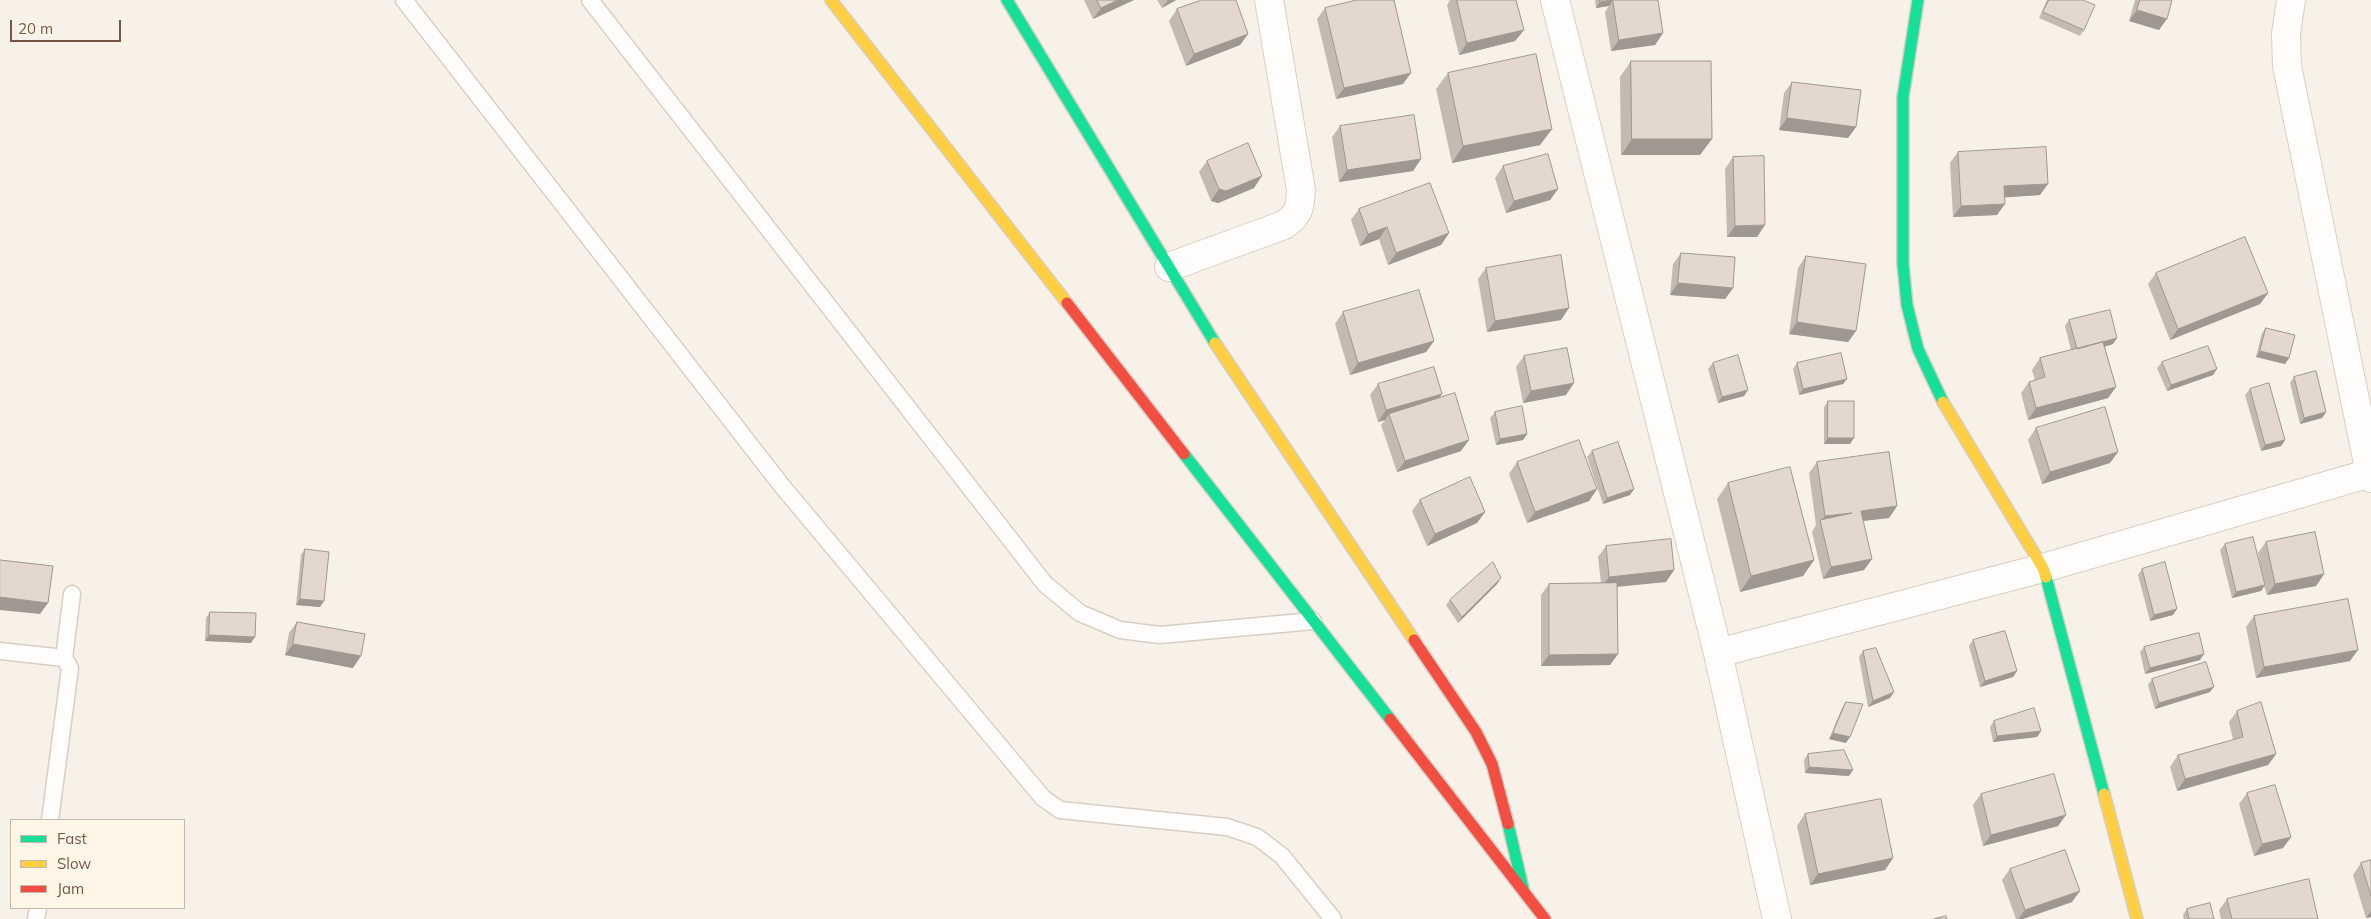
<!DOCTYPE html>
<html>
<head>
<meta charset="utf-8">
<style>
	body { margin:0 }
	#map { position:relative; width:2371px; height:919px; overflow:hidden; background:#f7f1e7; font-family:Mulish,sans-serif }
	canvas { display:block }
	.legend { position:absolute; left:10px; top:819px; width:175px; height:90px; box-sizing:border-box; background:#fff6e8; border:1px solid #c8b6a7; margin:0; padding:6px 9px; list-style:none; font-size:15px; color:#765746 }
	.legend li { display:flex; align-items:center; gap:10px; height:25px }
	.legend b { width:25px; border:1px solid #c8b6a7 }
	.scale { position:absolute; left:10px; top:20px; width:111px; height:22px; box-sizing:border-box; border:2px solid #765746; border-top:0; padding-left:6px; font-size:15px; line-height:18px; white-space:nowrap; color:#765746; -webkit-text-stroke:4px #fff6e8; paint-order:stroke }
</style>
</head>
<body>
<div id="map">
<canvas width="2371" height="919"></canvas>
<ul class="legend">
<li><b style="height:6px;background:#16e098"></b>Fast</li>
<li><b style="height:6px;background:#ffcf43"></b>Slow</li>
<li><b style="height:6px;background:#f24e42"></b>Jam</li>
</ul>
<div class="scale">20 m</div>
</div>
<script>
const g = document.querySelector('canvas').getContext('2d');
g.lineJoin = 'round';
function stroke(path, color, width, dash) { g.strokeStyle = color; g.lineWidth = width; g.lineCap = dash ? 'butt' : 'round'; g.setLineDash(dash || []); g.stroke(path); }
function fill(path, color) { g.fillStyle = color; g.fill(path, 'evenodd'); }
const lane = new Path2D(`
	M 404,0 L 782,486 L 1043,798 L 1060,810 L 1227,827 L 1257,837 L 1282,856 L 1333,919
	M 590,0 L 1045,584 L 1080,613 L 1120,630 L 1160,635 L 1313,621
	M 0,651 L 64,658 L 70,668 L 50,820
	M 64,658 L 72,594
	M 36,919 L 38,908`);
const street = new Path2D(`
	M 1555,0 L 1718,653 L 1777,919
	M 2291,0 L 2286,34 L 2287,66 L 2371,478
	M 1169,267 L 1284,225 C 1299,215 1300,208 1301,190 L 1269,0
	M 1718,653 L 2043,568 L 2371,473`);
const fast = new Path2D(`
	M 1007,0 L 1215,343
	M 1918,0 L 1903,97 L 1903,264 L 1907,305 L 1918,349 L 1943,402
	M 1184,454 L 1390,719
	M 2046,577 L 2104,794
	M 1508,824 L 1524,892`);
const slow = new Path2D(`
	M 831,0 L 1067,303
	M 1215,343 L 1414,640
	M 1943,402 L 2043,568 L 2046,577
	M 2104,794 L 2137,919`);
const jam = new Path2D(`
	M 1067,303 L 1184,454
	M 1414,640 L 1476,732 L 1492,764 L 1508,824
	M 1390,719 L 1545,919`);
stroke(lane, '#d8cec5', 19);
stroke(street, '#d8cec5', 30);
stroke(fast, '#d8cdc3', 14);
stroke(slow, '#d8cdc3', 14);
stroke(jam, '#d8cdc3', 14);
stroke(lane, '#fefdfb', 16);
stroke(street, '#fefdfb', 28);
stroke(fast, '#16e098', 11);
stroke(slow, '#ffcf43', 11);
stroke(jam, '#f24e42', 11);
fill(new Path2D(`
	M 1084,0 L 1134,0 L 1093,19 Z
	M 1157,0 L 1176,0 L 1162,8 Z
	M 1450,0 L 1516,0 L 1524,30 L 1515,41 L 1459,55 L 1447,5 Z
	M 1595,0 L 1658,0 L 1663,33 L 1655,45 L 1611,51 L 1605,12 L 1609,6 L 1596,8 Z
	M 2047,0 L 2083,0 L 2084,30 L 2080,36 L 2039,18 Z
	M 2135,0 L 2172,0 L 2159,30 L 2129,21 Z
	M 1325,8 L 1403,84 L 1336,99 L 1317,19 Z
	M 1177,9 L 1248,34 L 1240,45 L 1186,66 L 1169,21 Z
	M 1631,61 L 1700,155 L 1621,155 L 1620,77 Z
	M 1448,73 L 1552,129 L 1540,145 L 1452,163 L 1436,89 Z
	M 1792,82 L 1856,127 L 1848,138 L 1779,130 L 1784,93 Z
	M 1340,126 L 1421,159 L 1413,171 L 1339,182 L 1332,137 Z
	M 1958,152 L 2040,195 L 2005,197 L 1997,215 L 1953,217 L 1950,163 Z
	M 1733,157 L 1757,237 L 1727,237 L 1725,169 Z
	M 1207,161 L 1254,188 L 1218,203 L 1211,201 L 1199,172 Z
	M 1503,166 L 1558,189 L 1550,200 L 1506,213 L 1495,178 Z
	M 1359,209 L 1449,233 L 1441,245 L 1388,265 L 1379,239 L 1360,246 L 1351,220 Z
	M 1681,253 L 1733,288 L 1725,299 L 1670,295 L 1673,264 Z
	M 1806,256 L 1856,331 L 1848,342 L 1789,334 L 1798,268 Z
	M 1486,268 L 1561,320 L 1487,332 L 1478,279 Z
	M 2156,273 L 2268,293 L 2260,304 L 2170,340 L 2148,284 Z
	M 1343,312 L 1434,341 L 1426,352 L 1350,375 L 1335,324 Z
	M 2069,320 L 2113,344 L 2105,347 L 2116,387 L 2108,398 L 2028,420 L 2021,393 L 2029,382 L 2035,380 L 2032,370 L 2040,358 L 2071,350 L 2065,326 Z
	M 2266,328 L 2289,358 L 2285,364 L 2256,357 L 2262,333 Z
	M 1524,356 L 1566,395 L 1523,403 L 1516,367 Z
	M 2162,362 L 2213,375 L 2167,391 L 2157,368 Z
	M 1713,363 L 1744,396 L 1718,403 L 1708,369 Z
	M 1797,363 L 1847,379 L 1843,384 L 1799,395 L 1793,369 Z
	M 2294,377 L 2326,412 L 2322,418 L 2300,424 L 2290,383 Z
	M 1378,384 L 1439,398 L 1461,451 L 1397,472 L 1381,425 L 1385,420 L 1378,422 L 1370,395 Z
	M 2250,389 L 2285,440 L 2281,446 L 2261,451 L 2245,395 Z
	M 1828,401 L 1850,444 L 1824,444 L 1824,407 Z
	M 1495,412 L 1527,434 L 1523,440 L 1496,445 L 1490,418 Z
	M 2036,428 L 2110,463 L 2042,484 L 2028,440 Z
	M 1592,451 L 1630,495 L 1603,504 L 1587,457 Z
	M 1517,462 L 1597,489 L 1589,501 L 1527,523 L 1509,474 Z
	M 1817,462 L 1897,506 L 1889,518 L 1863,521 L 1872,559 L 1864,570 L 1823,579 L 1812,532 L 1816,525 L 1809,473 Z
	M 1728,483 L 1814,560 L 1803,576 L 1740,592 L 1717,499 Z
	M 1420,500 L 1485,512 L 1477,523 L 1427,546 L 1412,511 Z
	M 2266,542 L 2324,574 L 2316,586 L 2267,595 L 2264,586 L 2261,591 L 2232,598 L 2220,550 L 2225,544 L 2262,573 L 2258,553 Z
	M 1606,546 L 1674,570 L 1666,582 L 1617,587 L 1618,654 L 1610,665 L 1541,666 L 1541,595 L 1549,584 L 1601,583 L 1598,557 Z
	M 305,549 L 320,607 L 296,605 L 301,555 Z
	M 2142,569 L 2173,615 L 2150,621 L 2138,575 Z
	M 1501,578 L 1497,584 L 1458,623 L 1446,605 L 1450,600 Z
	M 210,612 L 251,643 L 205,641 L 206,618 Z
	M 2254,616 L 2350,661 L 2256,678 L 2246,627 Z
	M 297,622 L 353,668 L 285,655 L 289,633 Z
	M 1973,640 L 2017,671 L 2013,677 L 1980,687 L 1969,646 Z
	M 2144,647 L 2200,660 L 2145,674 L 2140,652 Z
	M 1863,651 L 1890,698 L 1868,707 L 1859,657 Z
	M 2152,679 L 2210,692 L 2155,709 L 2148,685 Z
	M 1846,702 L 1846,743 L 1829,739 L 1842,708 Z
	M 2237,711 L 2276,754 L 2268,765 L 2177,791 L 2170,767 L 2178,755 L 2233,740 L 2229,722 Z
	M 1994,721 L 2041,731 L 2037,737 L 1993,742 L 1990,727 Z
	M 1808,754 L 1849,776 L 1805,773 L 1804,760 Z
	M 2247,793 L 2291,837 L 2283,848 L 2254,856 L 2239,804 Z
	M 1981,794 L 2066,815 L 2058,826 L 1983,846 L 1973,805 Z
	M 1805,814 L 1893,858 L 1885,870 L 1810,885 L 1797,826 Z
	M 2371,860 L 2371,917 L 2366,918 L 2353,875 L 2361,863 Z
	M 2010,869 L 2072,902 L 2023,919 L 2016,919 L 2002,880 Z
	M 2227,899 L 2318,919 L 2221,919 L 2219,910 Z
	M 2187,909 L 2214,919 L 2184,919 L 2183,915 Z`), '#c4bab1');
fill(new Path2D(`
	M 1118,0 L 1134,0 L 1093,19 L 1101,8 Z
	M 1168,0 L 1176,0 L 1162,8 Z
	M 1612,0 L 1625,0 L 1613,0 L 1609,6 L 1596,8 L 1600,2 Z
	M 2137,10 L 2167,19 L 2159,30 L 2129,21 Z
	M 1524,30 L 1515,41 L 1459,55 L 1467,43 Z
	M 1663,33 L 1655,45 L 1611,51 L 1619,40 Z
	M 1248,34 L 1240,45 L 1186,66 L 1194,54 Z
	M 1411,73 L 1403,84 L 1336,99 L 1344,88 Z
	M 1787,118 L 1856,127 L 1848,138 L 1779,130 Z
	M 1552,129 L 1540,145 L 1452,163 L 1463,146 Z
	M 1632,139 L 1712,139 L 1700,155 L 1621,155 Z
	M 1421,159 L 1413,171 L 1339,182 L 1347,170 Z
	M 1262,176 L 1254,188 L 1218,203 L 1211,201 L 1219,189 Z
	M 2048,184 L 2040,195 L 1996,198 L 2004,186 Z
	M 1558,189 L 1550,200 L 1506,213 L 1514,201 Z
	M 2005,204 L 1997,215 L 1953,217 L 1961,206 Z
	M 1765,225 L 1757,237 L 1727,237 L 1735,226 Z
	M 1387,227 L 1379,239 L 1360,246 L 1368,234 Z
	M 1449,233 L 1441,245 L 1388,265 L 1396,253 Z
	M 1678,283 L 1733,288 L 1725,299 L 1670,295 Z
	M 2268,293 L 2260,304 L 2170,340 L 2178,329 Z
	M 1569,308 L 1561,320 L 1487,332 L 1495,321 Z
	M 1797,322 L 1856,331 L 1848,342 L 1789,334 Z
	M 2117,338 L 2113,344 L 2073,355 L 2077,349 Z
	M 1434,341 L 1426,352 L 1350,375 L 1358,363 Z
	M 2260,351 L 2289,358 L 2285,364 L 2256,357 Z
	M 2217,369 L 2213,375 L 2167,391 L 2171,385 Z
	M 1847,379 L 1843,384 L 1799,395 L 1803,389 Z
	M 1574,383 L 1566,395 L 1523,403 L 1531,391 Z
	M 2116,387 L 2108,398 L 2028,420 L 2036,408 Z
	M 1748,390 L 1744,396 L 1718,403 L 1722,397 Z
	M 1442,394 L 1434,406 L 1389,414 L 1385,420 L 1378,422 L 1386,410 Z
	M 2326,412 L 2322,418 L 2300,424 L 2304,418 Z
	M 1527,434 L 1523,440 L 1496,445 L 1500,439 Z
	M 1828,438 L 1854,438 L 1850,444 L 1824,444 Z
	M 1469,440 L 1461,451 L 1397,472 L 1405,461 Z
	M 2285,440 L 2281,446 L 2261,451 L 2265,445 Z
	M 2118,452 L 2110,463 L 2042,484 L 2050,472 Z
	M 1597,489 L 1589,501 L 1527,523 L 1535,512 Z
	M 1634,489 L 1630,495 L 1603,504 L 1607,498 Z
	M 1897,506 L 1889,518 L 1853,522 L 1861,511 Z
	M 1485,512 L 1477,523 L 1427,546 L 1435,534 Z
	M 1852,513 L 1820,522 L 1825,516 Z
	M 1872,559 L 1864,570 L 1823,579 L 1831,567 Z
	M 1814,560 L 1803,576 L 1740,592 L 1751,576 Z
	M 1674,570 L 1666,582 L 1601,588 L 1609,577 Z
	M 2324,574 L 2316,586 L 2267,595 L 2275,584 Z
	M 1501,578 L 1497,584 L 1458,623 L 1462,617 Z
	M 2265,585 L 2261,591 L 2232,598 L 2236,592 Z
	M 0,597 L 48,603 L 40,614 L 0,610 Z
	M 300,599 L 324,601 L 320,607 L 296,605 Z
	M 2177,609 L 2173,615 L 2150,621 L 2154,615 Z
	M 209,635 L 255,637 L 251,643 L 205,641 Z
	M 293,644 L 361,656 L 353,668 L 285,655 Z
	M 2358,650 L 2350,661 L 2256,678 L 2264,667 Z
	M 1618,654 L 1610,665 L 1541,666 L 1549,655 Z
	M 2204,654 L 2200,660 L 2145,674 L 2150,668 Z
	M 2017,671 L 2013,677 L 1980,687 L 1985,681 Z
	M 2214,687 L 2210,692 L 2155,709 L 2159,703 Z
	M 1894,692 L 1890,698 L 1868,707 L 1873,701 Z
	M 2041,731 L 2037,737 L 1993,742 L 1997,736 Z
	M 1833,733 L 1850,737 L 1846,743 L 1829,739 Z
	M 2276,754 L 2268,765 L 2177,791 L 2185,779 Z
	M 1809,767 L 1853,770 L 1849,776 L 1805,773 Z
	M 2066,815 L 2058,826 L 1983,846 L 1991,835 Z
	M 2291,837 L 2283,848 L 2254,856 L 2262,844 Z
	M 1893,858 L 1885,870 L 1810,885 L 1818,874 Z
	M 2080,891 L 2072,902 L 2023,919 L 2018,919 L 2025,910 Z
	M 2371,911 L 2371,917 L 2366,918 Z`), '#a09790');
const building = new Path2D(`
	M 1097,0 L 1118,0 L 1101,8 Z
	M 1202,0 L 1236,0 L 1248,34 L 1194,54 L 1177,9 Z
	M 1357,0 L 1394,0 L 1411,73 L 1344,88 L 1325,8 Z
	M 1457,0 L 1516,0 L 1524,30 L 1467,43 Z
	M 1600,0 L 1612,0 L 1600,2 Z
	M 1613,0 L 1658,0 L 1663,33 L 1619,40 Z
	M 2049,0 L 2083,0 L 2095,5 L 2084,30 L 2043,12 Z
	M 2140,0 L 2172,0 L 2167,19 L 2137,10 Z
	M 1536,54 L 1552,129 L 1463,146 L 1448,73 Z
	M 1631,61 L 1711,61 L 1712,139 L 1632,139 Z
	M 1792,82 L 1861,90 L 1856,127 L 1787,118 Z
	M 1414,115 L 1421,159 L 1347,170 L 1340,126 Z
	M 1248,143 L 1262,176 L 1226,191 L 1219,189 L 1207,161 Z
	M 2046,147 L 2048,184 L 2004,186 L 2005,204 L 1961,206 L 1958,152 Z
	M 1548,154 L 1558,189 L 1514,201 L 1503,166 Z
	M 1764,156 L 1765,225 L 1735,226 L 1733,157 Z
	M 1430,183 L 1449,233 L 1396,253 L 1387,227 L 1368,234 L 1359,209 Z
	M 2245,237 L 2268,293 L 2178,329 L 2156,273 Z
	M 1681,253 L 1735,257 L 1733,288 L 1678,283 Z
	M 1561,255 L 1569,308 L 1495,321 L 1486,268 Z
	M 1806,256 L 1866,264 L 1856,331 L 1797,322 Z
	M 1419,290 L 1434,341 L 1358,363 L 1343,312 Z
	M 2110,310 L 2117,338 L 2077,349 L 2069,320 Z
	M 2266,328 L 2295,335 L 2289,358 L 2260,351 Z
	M 2103,342 L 2116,387 L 2036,408 L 2029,382 L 2045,377 L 2040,358 Z
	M 2208,346 L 2217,369 L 2171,385 L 2162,362 Z
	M 1567,348 L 1574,383 L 1531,391 L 1524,356 Z
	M 1841,353 L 1847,379 L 1803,389 L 1797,363 Z
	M 1738,355 L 1748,390 L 1722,397 L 1713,363 Z
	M 1434,367 L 1442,394 L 1386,410 L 1378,384 Z
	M 2316,371 L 2326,412 L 2304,418 L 2294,377 Z
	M 2269,383 L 2285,440 L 2265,445 L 2250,389 Z
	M 1455,393 L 1469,440 L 1405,461 L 1389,414 Z
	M 1828,401 L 1854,401 L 1854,438 L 1828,438 Z
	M 1522,406 L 1527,434 L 1500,439 L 1495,412 Z
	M 2105,407 L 2118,452 L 2050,472 L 2036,428 Z
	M 1579,440 L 1597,489 L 1535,512 L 1517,462 Z
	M 1618,442 L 1634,489 L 1607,498 L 1592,451 Z
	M 1889,452 L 1897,506 L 1861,511 L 1872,559 L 1831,567 L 1820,520 L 1852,513 L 1825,516 L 1817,462 Z
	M 1790,467 L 1814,560 L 1751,576 L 1728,483 Z
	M 1470,477 L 1485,512 L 1435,534 L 1420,500 Z
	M 2315,532 L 2324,574 L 2275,584 L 2266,542 Z
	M 2253,537 L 2265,585 L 2236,592 L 2225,544 Z
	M 1671,539 L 1674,570 L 1609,577 L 1606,546 Z
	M 305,549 L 329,552 L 324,601 L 300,599 Z
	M 0,560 L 53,566 L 48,603 L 0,597 Z
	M 1493,562 L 1501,578 L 1462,617 L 1450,600 Z
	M 2165,562 L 2177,609 L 2154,615 L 2142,569 Z
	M 1617,583 L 1618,654 L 1549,655 L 1549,584 Z
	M 2348,599 L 2358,650 L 2264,667 L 2254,616 Z
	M 210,612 L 256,613 L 255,637 L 209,635 Z
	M 297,622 L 365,634 L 361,656 L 293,644 Z
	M 2005,631 L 2017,671 L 1985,681 L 1973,640 Z
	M 2199,633 L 2204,654 L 2150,668 L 2144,647 Z
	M 1876,648 L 1894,692 L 1873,701 L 1863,651 Z
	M 2206,662 L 2214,687 L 2159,703 L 2152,679 Z
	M 1846,702 L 1863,704 L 1850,737 L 1833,733 Z
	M 2261,702 L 2276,754 L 2185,779 L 2178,755 L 2243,737 L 2237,711 Z
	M 2034,708 L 2041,731 L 1997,736 L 1994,721 Z
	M 1844,750 L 1853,770 L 1809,767 L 1808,754 Z
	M 2054,774 L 2066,815 L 1991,835 L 1981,794 Z
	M 2275,785 L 2291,837 L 2262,844 L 2247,793 Z
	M 1881,799 L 1893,858 L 1818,874 L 1805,814 Z
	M 2065,850 L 2080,891 L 2025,910 L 2010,869 Z
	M 2371,860 L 2371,896 L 2361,863 Z
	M 2309,879 L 2318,919 L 2232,919 L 2227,899 Z
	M 2210,903 L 2214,919 L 2189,919 L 2187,909 Z
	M 1946,916 L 1947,919 L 1934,919 Z`);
fill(building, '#e4d8ce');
stroke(building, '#a09790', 1);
</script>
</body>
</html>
